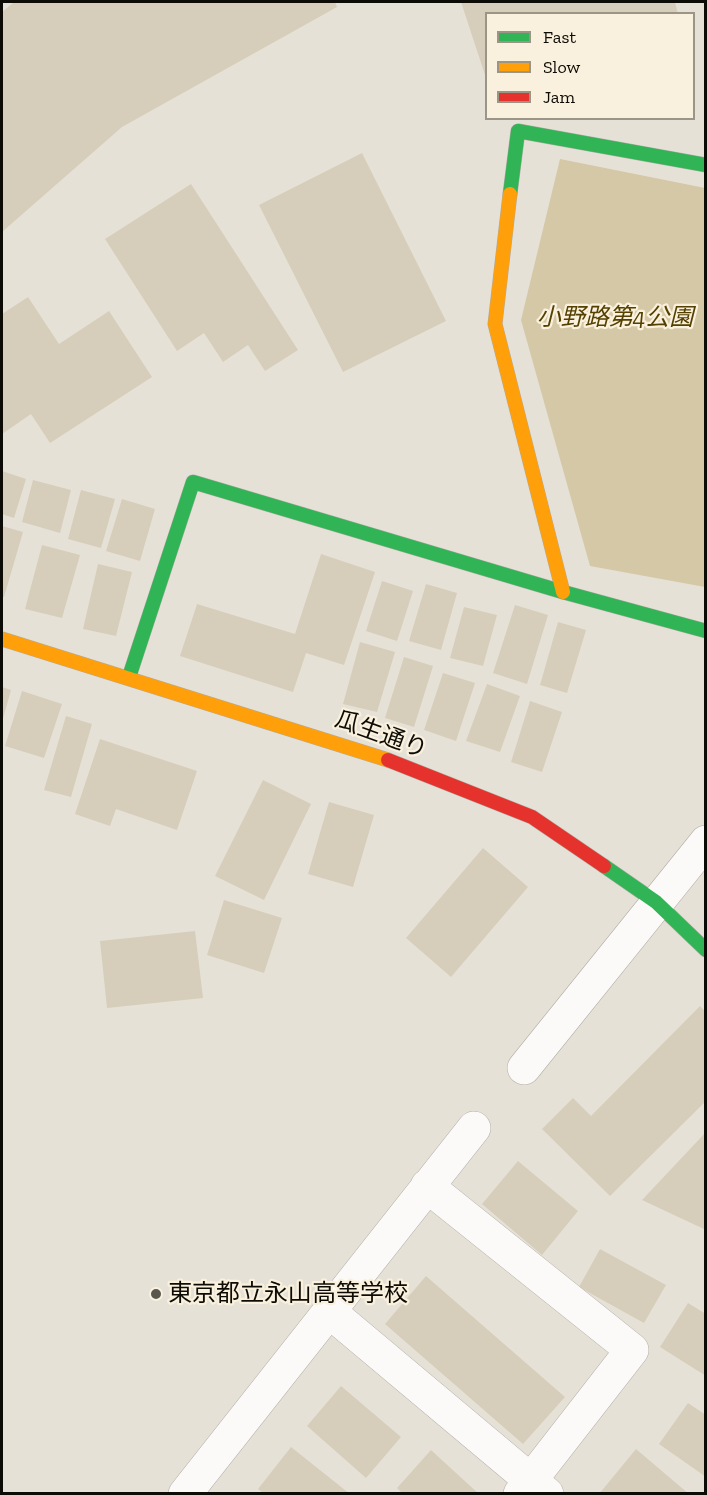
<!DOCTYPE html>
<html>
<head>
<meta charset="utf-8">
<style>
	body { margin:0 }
	#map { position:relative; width:707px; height:1495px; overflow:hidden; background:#e6e1d6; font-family:"Zilla Slab",serif }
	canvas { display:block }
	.frame { position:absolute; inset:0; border:3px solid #0d0b05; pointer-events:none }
	.legend { position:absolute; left:485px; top:12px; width:210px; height:108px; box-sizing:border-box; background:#f9f1dd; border:2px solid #9b9587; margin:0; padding:8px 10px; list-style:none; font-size:18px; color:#0d0b05 }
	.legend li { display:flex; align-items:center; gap:12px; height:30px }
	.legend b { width:30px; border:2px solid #9b9587 }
</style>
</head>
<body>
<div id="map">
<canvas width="707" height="1495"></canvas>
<div class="frame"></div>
<ul class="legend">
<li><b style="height:8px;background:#30b455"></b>Fast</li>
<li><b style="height:8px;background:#ff9f0a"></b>Slow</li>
<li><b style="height:8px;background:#e5322d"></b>Jam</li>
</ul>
</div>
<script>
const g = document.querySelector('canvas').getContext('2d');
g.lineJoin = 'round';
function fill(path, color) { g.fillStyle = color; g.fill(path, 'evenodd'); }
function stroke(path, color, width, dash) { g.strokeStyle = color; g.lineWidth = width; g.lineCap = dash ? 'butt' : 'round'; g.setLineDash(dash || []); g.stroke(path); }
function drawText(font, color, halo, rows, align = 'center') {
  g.font = font + ' "Zilla Slab","Noto Sans JP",serif'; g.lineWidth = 4.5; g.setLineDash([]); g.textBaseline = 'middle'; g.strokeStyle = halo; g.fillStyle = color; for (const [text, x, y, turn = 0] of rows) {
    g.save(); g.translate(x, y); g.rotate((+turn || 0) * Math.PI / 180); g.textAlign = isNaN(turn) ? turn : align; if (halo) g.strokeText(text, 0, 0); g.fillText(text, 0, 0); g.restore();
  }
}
fill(new Path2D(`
	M 560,159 L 705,188 L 705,587 L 590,566 L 521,320 Z`), '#d5c8a6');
fill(new Path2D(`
	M 14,2 L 335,2 L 337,7 L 122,127 L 2,232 L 2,12 Z
	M 461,2 L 675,2 L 678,14 L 486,14 L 486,78 Z
	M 362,153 L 446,321 L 343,372 L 259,205 Z
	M 191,184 L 298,350 L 265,371 L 248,345 L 223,362 L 204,333 L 177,351 L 105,239 Z
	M 28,297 L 59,344 L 109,311 L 152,377 L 50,443 L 31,414 L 2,434 L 2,314 Z
	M 2,471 L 26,479 L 14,518 L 2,514 Z
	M 33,480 L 71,490 L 60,533 L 22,522 Z
	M 81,490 L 115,499 L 101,548 L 68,539 Z
	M 122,499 L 155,509 L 140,561 L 106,551 Z
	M 2,526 L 23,532 L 4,597 L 2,597 Z
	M 42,545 L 80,555 L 62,618 L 25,609 Z
	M 321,554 L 375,572 L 344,665 L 306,653 L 293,692 L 180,656 L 197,604 L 295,634 Z
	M 98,564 L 132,572 L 116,636 L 83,629 Z
	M 382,581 L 413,591 L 397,641 L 366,631 Z
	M 426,584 L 457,593 L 441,650 L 409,641 Z
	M 515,605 L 548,615 L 527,684 L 493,673 Z
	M 464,607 L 497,615 L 483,666 L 450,658 Z
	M 558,622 L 586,630 L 567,693 L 540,685 Z
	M 360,642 L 395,652 L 377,712 L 343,704 Z
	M 404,657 L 433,666 L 414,727 L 385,718 Z
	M 443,673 L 475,683 L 456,741 L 424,730 Z
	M 487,684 L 520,696 L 500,752 L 466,741 Z
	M 2,687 L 11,690 L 2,722 Z
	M 22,691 L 62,704 L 44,758 L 5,746 Z
	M 530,701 L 562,712 L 542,772 L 511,762 Z
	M 66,716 L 92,724 L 71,797 L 44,790 Z
	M 100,739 L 197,771 L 177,830 L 116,809 L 110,826 L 75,814 Z
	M 263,780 L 311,804 L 264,900 L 215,876 Z
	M 329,802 L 374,815 L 353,887 L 308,874 Z
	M 483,848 L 528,887 L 451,977 L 406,938 Z
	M 224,900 L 282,918 L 264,973 L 207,955 Z
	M 195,931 L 203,998 L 107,1008 L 100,941 Z
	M 700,1006 L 706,1012 L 706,1101 L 610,1196 L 542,1129 L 573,1098 L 591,1116 Z
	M 706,1132 L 706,1230 L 642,1200 Z
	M 518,1161 L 578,1211 L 542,1255 L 482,1204 Z
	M 600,1249 L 666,1285 L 644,1323 L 579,1287 Z
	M 426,1276 L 565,1397 L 523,1444 L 385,1324 Z
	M 688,1303 L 706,1314 L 706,1376 L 660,1347 Z
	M 341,1386 L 401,1437 L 366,1478 L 307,1426 Z
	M 688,1403 L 706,1415 L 706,1477 L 659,1444 Z
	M 291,1447 L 350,1494 L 264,1494 L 258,1489 Z
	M 636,1449 L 689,1494 L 599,1494 Z
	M 431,1450 L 479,1494 L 403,1494 L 397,1488 Z`), '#d6ceba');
const street = new Path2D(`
	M 524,1068 L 706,842
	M 427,1186 L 632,1350 L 520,1494
	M 330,1312 L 547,1494
	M 185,1494 L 474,1128`);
const fast = new Path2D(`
	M 510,194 L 518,131 L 706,165
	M 129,677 L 193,482 L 563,592 L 706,631
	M 604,866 L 656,902 L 706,950`);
const slow = new Path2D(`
	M 510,194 L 495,324 L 563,592
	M 2,639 L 388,760`);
const jam = new Path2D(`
	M 388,760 L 532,817 L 604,866`);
stroke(street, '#b0aca4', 34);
stroke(fast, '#b0aca4', 15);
stroke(slow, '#b0aca4', 15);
stroke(jam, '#b0aca4', 15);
stroke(street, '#fbfaf9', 33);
stroke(fast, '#30b455', 14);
stroke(slow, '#ff9f0a', 14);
stroke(jam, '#e5322d', 14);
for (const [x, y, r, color] of [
	[156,1294,6,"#59564e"]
]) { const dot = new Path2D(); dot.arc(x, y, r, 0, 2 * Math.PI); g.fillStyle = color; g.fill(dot); stroke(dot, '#f9f1dd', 2); }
drawText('italic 24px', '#544001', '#f9f1dd', [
	["小野路第4公園",615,318]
]);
drawText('24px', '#0d0b05', '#f9f1dd', [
	["瓜生通り",381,735,20]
]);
drawText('24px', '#0d0b05', '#f9f1dd', [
	["東京都立永山高等学校",168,1294]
], 'left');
</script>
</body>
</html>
